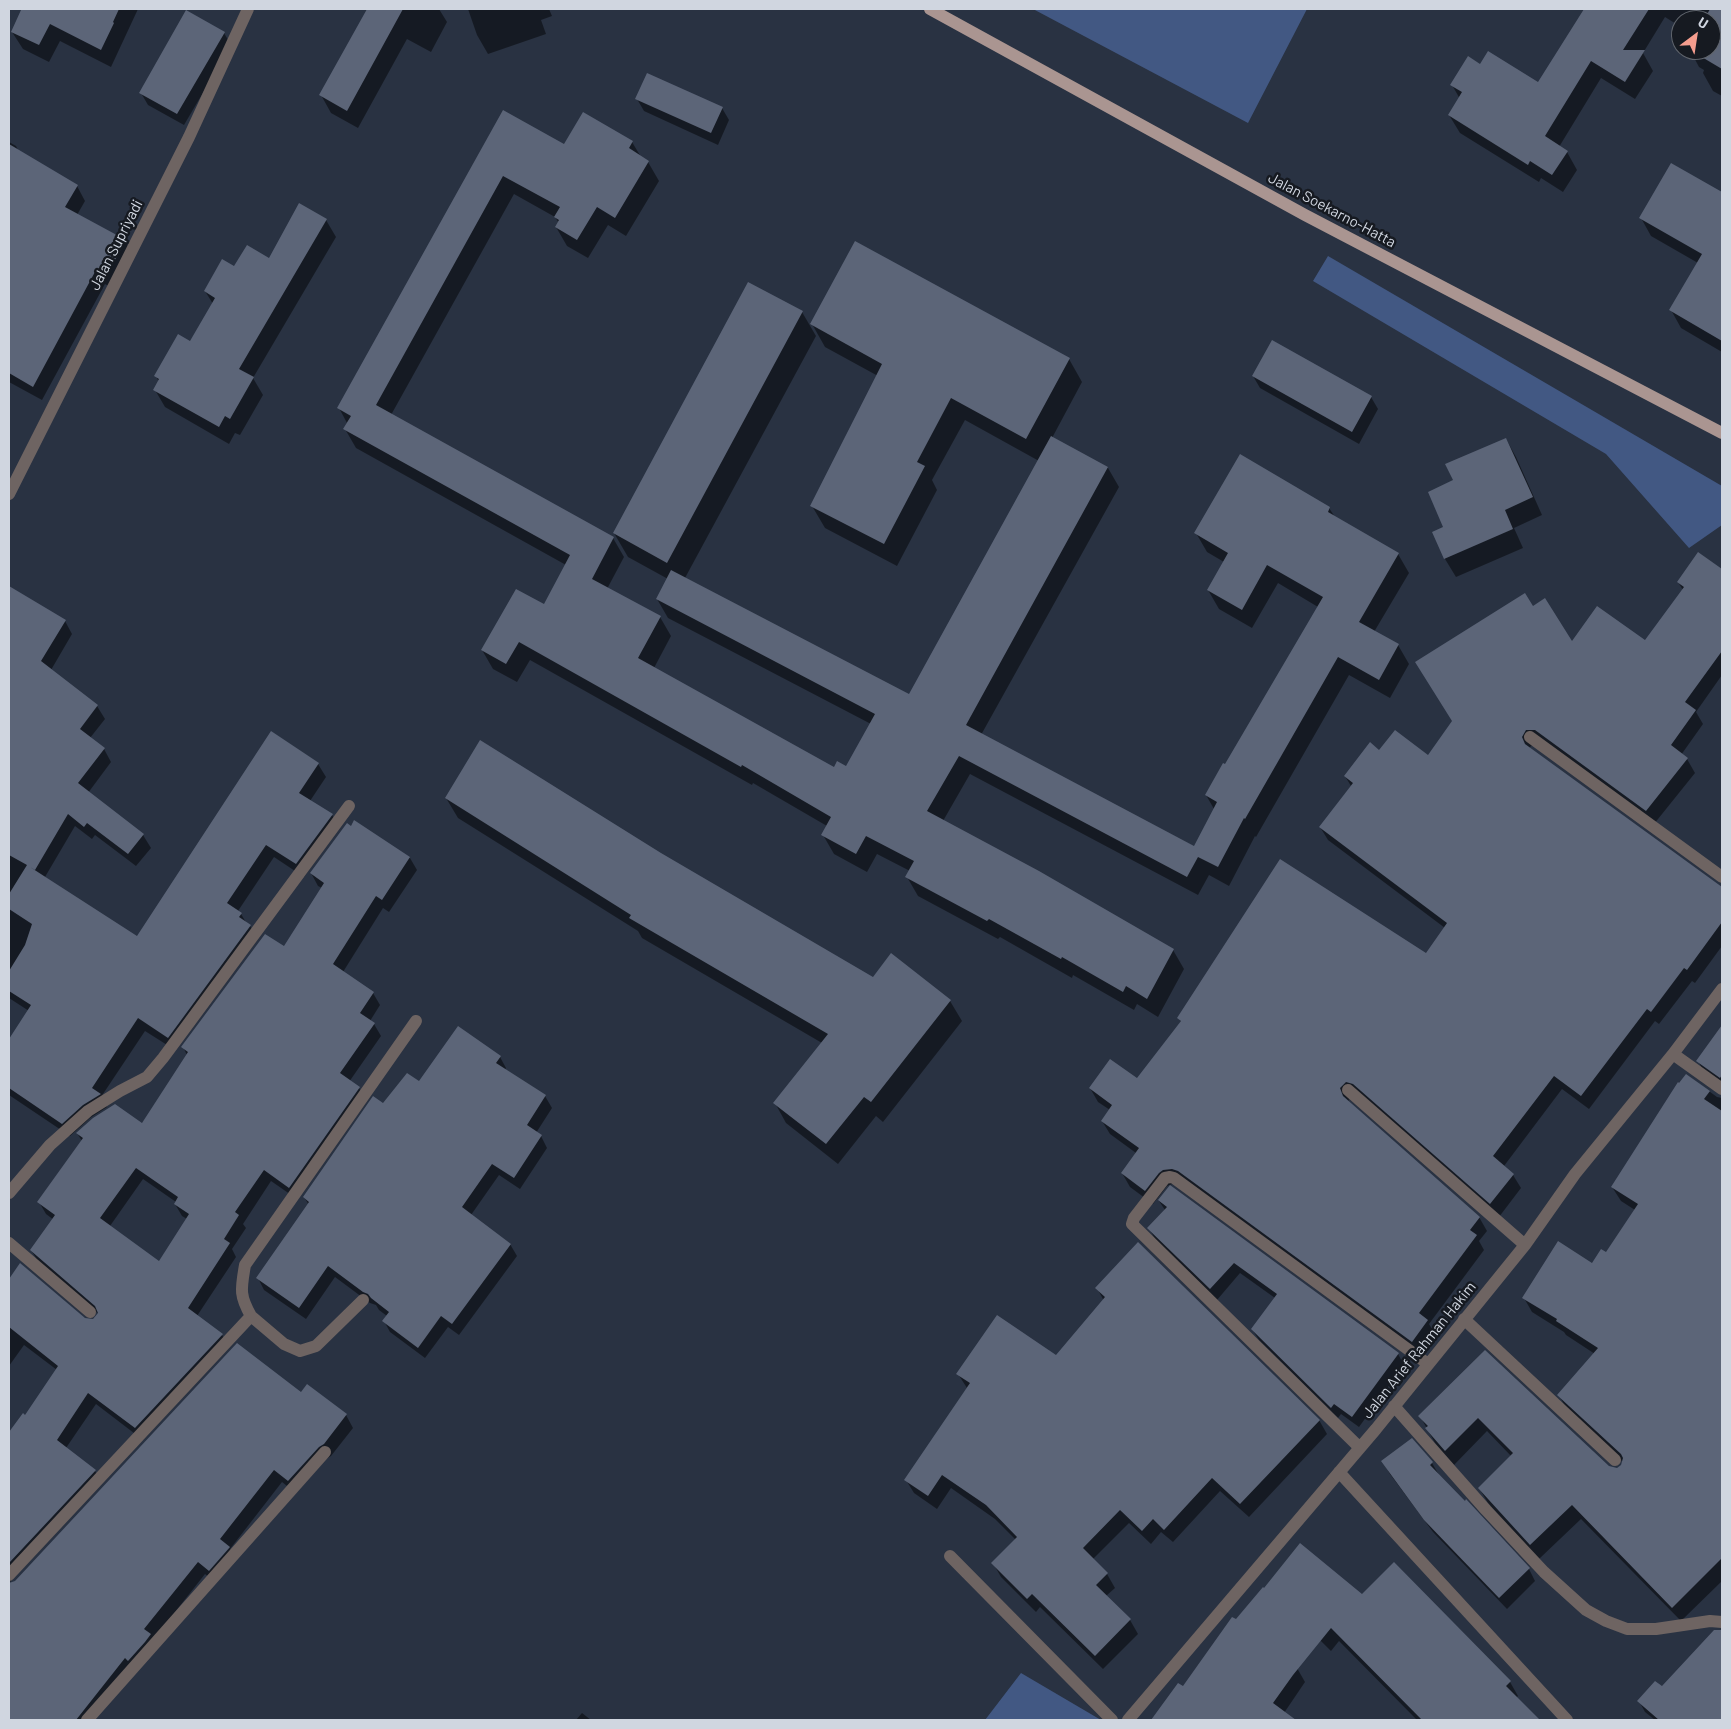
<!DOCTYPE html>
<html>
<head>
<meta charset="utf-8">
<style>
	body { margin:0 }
	#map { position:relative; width:1731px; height:1729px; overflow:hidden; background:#293242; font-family:Barlow,sans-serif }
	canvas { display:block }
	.frame { position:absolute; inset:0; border:10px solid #d0d6e0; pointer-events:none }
	.north { position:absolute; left:1671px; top:10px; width:50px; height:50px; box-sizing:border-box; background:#161a21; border:1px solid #60656d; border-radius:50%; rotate:31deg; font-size:14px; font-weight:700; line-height:20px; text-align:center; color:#d0d6e0 }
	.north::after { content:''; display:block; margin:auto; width:18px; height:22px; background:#f59d8e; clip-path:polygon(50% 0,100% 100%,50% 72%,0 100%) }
</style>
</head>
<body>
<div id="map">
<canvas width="1731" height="1729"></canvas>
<div class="frame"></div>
<div class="north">U</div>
</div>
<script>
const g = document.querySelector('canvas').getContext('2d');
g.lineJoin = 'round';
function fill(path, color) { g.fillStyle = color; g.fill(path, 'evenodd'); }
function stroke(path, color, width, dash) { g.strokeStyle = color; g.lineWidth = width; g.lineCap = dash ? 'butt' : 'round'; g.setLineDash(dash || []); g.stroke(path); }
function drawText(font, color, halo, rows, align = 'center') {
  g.font = font + ' Barlow,sans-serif'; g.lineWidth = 5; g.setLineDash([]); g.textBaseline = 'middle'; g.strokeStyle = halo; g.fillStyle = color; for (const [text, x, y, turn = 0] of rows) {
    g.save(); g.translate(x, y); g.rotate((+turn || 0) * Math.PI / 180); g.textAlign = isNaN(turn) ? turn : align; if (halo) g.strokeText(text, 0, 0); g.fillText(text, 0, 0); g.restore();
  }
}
fill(new Path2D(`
	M 1033,9 L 1307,9 L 1248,123 Z
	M 1328,256 L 1722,486 L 1722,525 L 1689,548 L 1606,454 L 1313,281 Z
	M 1021,1673 L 1101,1720 L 985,1720 Z`), '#425883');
fill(new Path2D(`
	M 23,9 L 138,9 L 111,67 L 60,41 L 49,62 L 23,49 L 12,32 Z
	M 369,9 L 439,9 L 447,22 L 431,52 L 407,39 L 358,128 L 331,113 L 321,95 Z
	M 468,9 L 549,9 L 552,16 L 541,20 L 546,34 L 488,54 L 477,35 Z
	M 1585,9 L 1722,9 L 1722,96 L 1713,91 L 1703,73 L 1704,70 L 1699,67 L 1690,50 L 1711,50 L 1711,20 L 1681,20 L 1681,27 L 1665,17 L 1643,53 L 1653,71 L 1635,99 L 1601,78 L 1559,147 L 1567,152 L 1577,170 L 1563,192 L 1541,178 L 1539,182 L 1460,133 L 1449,115 L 1460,99 L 1452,85 L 1480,65 L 1539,84 Z
	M 224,33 L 231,45 L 184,125 L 148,105 L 141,93 Z
	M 637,99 L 722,108 L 729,120 L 718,145 L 644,111 Z
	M 504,112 L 565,146 L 632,142 L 641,157 L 648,162 L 659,181 L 626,236 L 608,225 L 588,258 L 567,246 L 556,227 L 559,223 L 555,217 L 514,194 L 391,415 L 613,538 L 624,557 L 607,589 L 660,617 L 671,636 L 654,668 L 834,769 L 846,767 L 871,724 L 668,618 L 657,599 L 668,579 L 628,557 L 614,533 L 802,312 L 816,336 L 685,578 L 909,696 L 1039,461 L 965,420 L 932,480 L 937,490 L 897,566 L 825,528 L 812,506 L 878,376 L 825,347 L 812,324 L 1069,359 L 1082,382 L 1052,438 L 1108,468 L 1119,487 L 981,735 L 1195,847 L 1214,809 L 1206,795 L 1226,766 L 1318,607 L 1278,583 L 1252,628 L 1219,609 L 1208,590 L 1224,562 L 1207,552 L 1196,533 L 1329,508 L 1335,517 L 1398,554 L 1409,573 L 1374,632 L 1398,645 L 1409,664 L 1390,698 L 1349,675 L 1256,837 L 1255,836 L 1229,886 L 1209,875 L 1198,895 L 970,774 L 943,821 L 1173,950 L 1184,969 L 1158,1017 L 1137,1004 L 1134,1010 L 1073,975 L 1072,978 L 1000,937 L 998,939 L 918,896 L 907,877 L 910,871 L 877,854 L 867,872 L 834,854 L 823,835 L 827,826 L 753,783 L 752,785 L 530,660 L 517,682 L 493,669 L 482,650 L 544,606 L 566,565 L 356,448 L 345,429 L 347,423 L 339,408 Z
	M 9,142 L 16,146 L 19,152 L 77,186 L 85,201 L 77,215 L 125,241 L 133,255 L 114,289 L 105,284 L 42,400 L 9,382 Z
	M 1672,164 L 1722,194 L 1722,352 L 1681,328 L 1671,310 L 1698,263 L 1651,236 L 1641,218 Z
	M 326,220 L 336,237 L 253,378 L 263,395 L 240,435 L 235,433 L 229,444 L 165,407 L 155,390 L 159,382 L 156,376 L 190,342 L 213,304 L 205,291 L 234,268 L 270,260 Z
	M 1253,376 L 1371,397 L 1378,409 L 1359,444 L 1260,388 Z
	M 1506,439 L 1516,457 L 1542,515 L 1514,528 L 1523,548 L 1456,577 L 1445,559 L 1434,532 L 1445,528 Z
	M 1699,553 L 1722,570 L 1722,675 L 1696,712 L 1703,724 L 1681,755 L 1687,759 L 1695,773 L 1654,824 L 1535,743 L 1530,747 L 1530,749 L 1722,889 L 1722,946 L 1695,983 L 1692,981 L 1659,1024 L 1655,1021 L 1589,1109 L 1562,1089 L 1504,1166 L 1513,1175 L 1521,1188 L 1499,1217 L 1349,1099 L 1348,1103 L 1479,1217 L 1487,1231 L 1479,1241 L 1484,1250 L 1429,1324 L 1435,1334 L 1420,1355 L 1177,1182 L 1167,1186 L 1153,1204 L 1130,1187 L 1122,1173 L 1136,1153 L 1110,1134 L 1102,1121 L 1110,1110 L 1098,1102 L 1090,1088 L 1137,1080 L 1181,1022 L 1179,1018 L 1426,955 L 1445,928 L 1328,840 L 1320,827 L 1351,786 L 1345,776 L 1380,752 L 1428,757 L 1533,608 L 1572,643 L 1645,642 L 1683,590 L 1678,582 Z
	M 15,591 L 65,621 L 72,634 L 51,670 L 97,706 L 105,719 L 90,738 L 104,749 L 111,762 L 88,793 L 143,835 L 151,848 L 136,866 L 95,835 L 92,839 L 75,826 L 45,877 L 137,938 L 271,733 L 318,764 L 326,777 L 310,801 L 332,815 L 339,828 L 304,877 L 274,857 L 238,911 L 241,914 L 247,924 L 250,926 L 258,939 L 175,1050 L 145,1031 L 101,1097 L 107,1107 L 90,1118 L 70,1136 L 9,1095 L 9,1041 L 29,1011 L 9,998 L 9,654 L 16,645 L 9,625 L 9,601 Z
	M 446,798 L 660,854 L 873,978 L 891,955 L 950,1001 L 962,1021 L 883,1122 L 876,1116 L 838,1164 L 786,1123 L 775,1103 L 822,1043 L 642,938 L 638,931 L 458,818 Z
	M 410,858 L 417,870 L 389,912 L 383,908 L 343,972 L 373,993 L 380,1005 L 370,1021 L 374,1024 L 381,1036 L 349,1082 L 359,1088 L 366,1100 L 297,1199 L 271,1181 L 243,1224 L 246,1228 L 232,1249 L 236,1257 L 197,1316 L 222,1335 L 229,1347 L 143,1440 L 96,1404 L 66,1448 L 95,1471 L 102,1483 L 9,1583 L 9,1434 L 23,1415 L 25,1417 L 57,1370 L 24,1345 L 9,1366 L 9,1277 L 84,1319 L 94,1321 L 99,1314 L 39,1263 L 31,1250 L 54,1220 L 46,1214 L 39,1202 L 82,1141 L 77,1133 L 142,1124 L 187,1055 L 183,1047 L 284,948 L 322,888 L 318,886 L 311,873 ZM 143,1179 L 176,1202 L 175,1204 L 182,1216 L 187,1219 L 159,1262 L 110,1226 Z
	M 1722,1027 L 1722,1087 L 1706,1075 L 1698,1061 Z
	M 500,1057 L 506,1068 L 505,1070 L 545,1096 L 552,1108 L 536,1133 L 541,1136 L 547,1148 L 520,1189 L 499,1175 L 471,1215 L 510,1244 L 517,1256 L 459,1335 L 448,1327 L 425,1358 L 390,1332 L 384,1321 L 387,1316 L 379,1310 L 376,1305 L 370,1303 L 335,1277 L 306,1319 L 264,1290 L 258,1278 L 309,1205 L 304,1197 L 383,1105 L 420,1082 Z
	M 1687,1075 L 1717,1097 L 1722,1098 L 1722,1581 L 1681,1621 L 1581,1519 L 1539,1559 L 1488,1503 L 1479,1488 L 1512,1457 L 1487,1431 L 1454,1465 L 1435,1443 L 1420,1416 L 1485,1352 L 1609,1467 L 1617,1469 L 1622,1466 L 1623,1462 L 1567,1410 L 1559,1395 L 1595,1354 L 1566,1335 L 1564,1332 L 1532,1312 L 1524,1298 L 1593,1264 L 1606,1253 L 1635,1210 L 1621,1201 L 1612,1187 Z
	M 1159,1201 L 1398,1354 L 1404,1365 L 1359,1427 L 1341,1414 L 1338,1418 L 1259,1340 L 1252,1329 L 1275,1298 L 1240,1273 L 1217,1300 L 1155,1239 L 1149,1228 L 1165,1210 Z
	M 1097,1288 L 1319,1420 L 1327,1434 L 1249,1517 L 1220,1491 L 1173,1542 L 1161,1532 L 1151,1544 L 1129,1523 L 1092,1560 L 1107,1574 L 1115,1588 L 1106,1596 L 1130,1620 L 1138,1634 L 1103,1669 L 1040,1607 L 1036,1612 L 1001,1577 L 993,1563 L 1016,1540 L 995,1519 L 951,1488 L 937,1509 L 914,1493 L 906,1480 L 967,1388 L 958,1374 L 1056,1357 L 1104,1301 Z
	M 308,1386 L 346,1415 L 353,1428 L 331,1456 L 326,1459 L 296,1493 L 282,1482 L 230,1549 L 236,1560 L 216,1582 L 205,1574 L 153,1640 L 93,1720 L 9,1720 L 9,1584 L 16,1582 L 301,1394 Z
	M 1383,1462 L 1432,1463 L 1439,1475 L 1529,1569 L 1535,1581 L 1507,1609 L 1433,1532 L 1390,1474 Z
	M 1394,1564 L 1510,1682 L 1518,1696 L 1516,1698 L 1538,1720 L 1415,1720 L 1416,1719 L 1339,1641 L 1331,1651 L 1318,1638 L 1297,1668 L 1305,1682 L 1284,1713 L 1294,1720 L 1153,1720 L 1178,1685 L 1183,1688 L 1237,1621 L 1362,1595 Z
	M 1715,1631 L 1722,1631 L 1722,1720 L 1655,1720 L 1645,1712 L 1639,1701 L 1662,1688 Z
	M 582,1713 L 591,1720 L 576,1720 Z`), '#0007');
fill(new Path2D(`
	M 19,9 L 119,9 L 113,22 L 114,23 L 101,50 L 50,24 L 39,45 L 11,32 L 21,10 Z
	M 367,9 L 403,9 L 347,111 L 319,95 Z
	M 1584,9 L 1649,9 L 1623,50 L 1645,50 L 1625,82 L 1591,61 L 1545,136 L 1568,151 L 1552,175 L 1530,161 L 1528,165 L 1448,115 L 1462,92 L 1450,85 L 1468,56 L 1480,64 L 1488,51 L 1538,82 Z
	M 1710,9 L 1722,9 L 1722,69 L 1690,50 L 1711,50 L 1711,20 L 1704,20 Z
	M 186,10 L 225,32 L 177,114 L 139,93 Z
	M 647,73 L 723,107 L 711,133 L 635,99 Z
	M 503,110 L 564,144 L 583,112 L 633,141 L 629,148 L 649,161 L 615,218 L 597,207 L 577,240 L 555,227 L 559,220 L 554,217 L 560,207 L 503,176 L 376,405 L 614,537 L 592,579 L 661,616 L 638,658 L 834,767 L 837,761 L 846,766 L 875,714 L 656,599 L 671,570 L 909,694 L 1051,436 L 1108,467 L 966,725 L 1194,846 L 1217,802 L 1205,795 L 1223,763 L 1225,764 L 1323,597 L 1267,565 L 1242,610 L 1207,590 L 1228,553 L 1194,533 L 1240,454 L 1330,507 L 1328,512 L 1399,553 L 1359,622 L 1399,644 L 1379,680 L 1338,657 L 1245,819 L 1244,818 L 1218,867 L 1198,857 L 1187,877 L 959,756 L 927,811 L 1039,871 L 1174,949 L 1147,999 L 1126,986 L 1123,992 L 1062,957 L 1061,959 L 989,919 L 987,921 L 905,877 L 914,861 L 866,836 L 856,854 L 821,835 L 831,817 L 742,765 L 741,767 L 519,642 L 506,664 L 481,650 L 516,589 L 544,604 L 570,555 L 343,429 L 351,416 L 337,408 Z
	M 9,144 L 78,185 L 65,207 L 126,240 L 106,276 L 96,270 L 33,387 L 9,373 Z
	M 1671,163 L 1722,192 L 1722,341 L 1669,310 L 1702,254 L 1639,218 Z
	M 299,203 L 327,219 L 239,369 L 254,377 L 230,419 L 225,416 L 219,427 L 153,390 L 159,379 L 154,376 L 178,334 L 190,341 L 215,298 L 204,291 L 222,259 L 234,266 L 247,245 L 269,258 Z
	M 855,241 L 1070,358 L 1026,439 L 951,398 L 917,462 L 925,466 L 884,544 L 810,506 L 882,364 L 810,324 Z
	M 748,282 L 803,311 L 667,563 L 613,533 Z
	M 1272,340 L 1372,396 L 1352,432 L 1252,376 Z
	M 1506,438 L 1533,497 L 1505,510 L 1513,529 L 1444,559 L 1432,532 L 1443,527 L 1428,492 L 1453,480 L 1445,464 Z
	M 1698,552 L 1722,569 L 1722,651 L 1685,702 L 1696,710 L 1671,745 L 1688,758 L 1646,811 L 1535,730 L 1526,730 L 1522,737 L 1525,744 L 1722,887 L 1722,922 L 1687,970 L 1684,968 L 1651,1012 L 1647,1009 L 1581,1096 L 1554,1076 L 1493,1156 L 1514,1174 L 1490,1204 L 1353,1084 L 1346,1082 L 1340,1088 L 1343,1096 L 1480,1217 L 1470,1230 L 1477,1235 L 1419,1313 L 1428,1320 L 1412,1342 L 1178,1171 L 1172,1169 L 1163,1170 L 1159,1173 L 1145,1191 L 1121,1173 L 1139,1148 L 1101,1121 L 1112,1105 L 1089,1088 L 1110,1059 L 1137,1078 L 1181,1021 L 1177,1018 L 1280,859 L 1426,953 L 1447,923 L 1319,827 L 1353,783 L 1344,776 L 1370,742 L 1379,750 L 1395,730 L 1428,755 L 1452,721 L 1415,662 L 1525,593 L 1533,606 L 1545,598 L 1572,641 L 1597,606 L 1645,640 L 1684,587 L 1677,582 Z
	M 9,586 L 66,620 L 41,661 L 98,705 L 80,729 L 105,748 L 78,783 L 144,834 L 128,854 L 87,823 L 84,827 L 68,814 L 35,870 L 30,867 L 137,936 L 271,731 L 319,763 L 299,793 L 333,814 L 296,864 L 266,845 L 227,903 L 242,913 L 239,917 L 251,925 L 168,1038 L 138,1018 L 92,1088 L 101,1094 L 83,1105 L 62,1124 L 9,1088 L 9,1039 L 31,1005 L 9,991 L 9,971 L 25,945 L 32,924 L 9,909 L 9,894 L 27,865 L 9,855 Z
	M 480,740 L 661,853 L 873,977 L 891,953 L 951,1000 L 871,1102 L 864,1097 L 826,1144 L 773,1103 L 828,1034 L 629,918 L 631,915 L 445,798 Z
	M 354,820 L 410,857 L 382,900 L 376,896 L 333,964 L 374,992 L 360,1013 L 375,1023 L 340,1073 L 360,1087 L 289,1188 L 264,1170 L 235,1212 L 239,1215 L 224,1239 L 230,1243 L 188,1308 L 223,1334 L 135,1428 L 88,1393 L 57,1440 L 96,1470 L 9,1563 L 9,1432 L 23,1413 L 25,1415 L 58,1366 L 9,1327 L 9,1279 L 20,1263 L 85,1318 L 93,1319 L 98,1313 L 95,1306 L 30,1250 L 55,1215 L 37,1202 L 83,1138 L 76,1133 L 93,1118 L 115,1104 L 142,1123 L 188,1052 L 181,1047 L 265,934 L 284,946 L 324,883 L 310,873 L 347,823 L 351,826 ZM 136,1168 L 178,1197 L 174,1204 L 189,1214 L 159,1261 L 100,1218 Z
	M 1722,1025 L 1722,1075 L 1720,1078 L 1696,1061 Z
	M 458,1026 L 501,1056 L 496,1063 L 546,1095 L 527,1125 L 542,1135 L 514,1178 L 492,1164 L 462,1207 L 511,1244 L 452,1324 L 441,1316 L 418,1348 L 382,1321 L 389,1312 L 371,1298 L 368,1294 L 363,1292 L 328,1266 L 299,1308 L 256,1278 L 309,1202 L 303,1197 L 373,1096 L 383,1103 L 407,1073 L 419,1081 Z
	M 1686,1074 L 1710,1091 L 1704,1099 L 1722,1111 L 1722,1558 L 1672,1608 L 1572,1505 L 1530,1545 L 1478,1488 L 1513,1453 L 1478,1418 L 1445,1451 L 1425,1428 L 1428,1426 L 1418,1416 L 1485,1350 L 1609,1466 L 1617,1468 L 1621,1465 L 1623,1458 L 1621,1454 L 1557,1395 L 1598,1348 L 1556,1321 L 1557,1319 L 1522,1298 L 1558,1241 L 1592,1263 L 1601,1249 L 1606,1252 L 1638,1204 L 1611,1187 L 1678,1082 L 1679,1083 Z
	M 1170,1185 L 1399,1353 L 1352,1417 L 1334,1404 L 1331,1408 L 1251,1329 L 1277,1294 L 1234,1263 L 1210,1289 L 1147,1228 L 1167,1207 L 1158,1200 Z
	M 1138,1242 L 1320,1420 L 1240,1504 L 1212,1478 L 1164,1530 L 1153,1519 L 1142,1531 L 1120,1510 L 1083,1548 L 1108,1573 L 1096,1585 L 1131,1619 L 1095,1656 L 1032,1594 L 1027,1599 L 991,1563 L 1017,1537 L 986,1505 L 942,1475 L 928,1496 L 904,1480 L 970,1383 L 956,1374 L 997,1315 L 1056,1355 L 1105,1297 L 1095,1288 Z
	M 237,1343 L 301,1392 L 307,1384 L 347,1414 L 324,1444 L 319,1447 L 288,1481 L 274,1470 L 220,1539 L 230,1547 L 209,1571 L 198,1562 L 144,1629 L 151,1634 L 145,1642 L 128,1661 L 125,1658 L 76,1720 L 9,1720 L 9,1583 L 15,1581 Z
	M 1412,1438 L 1433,1462 L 1430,1465 L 1465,1501 L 1466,1499 L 1530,1568 L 1499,1598 L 1424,1520 L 1381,1461 Z
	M 1300,1543 L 1362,1594 L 1394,1562 L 1511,1681 L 1506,1686 L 1540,1720 L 1422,1720 L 1331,1628 L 1293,1675 L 1273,1703 L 1296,1720 L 1151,1720 L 1178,1683 L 1183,1686 L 1232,1617 L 1236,1619 L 1263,1587 L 1264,1588 Z
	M 1714,1630 L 1722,1630 L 1722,1720 L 1659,1720 L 1637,1701 L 1655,1681 L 1662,1686 Z`), '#5c6578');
stroke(new Path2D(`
	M 9,494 L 189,137 L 248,9
	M 1530,737 L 1722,877
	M 1673,1054 L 1722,1089
	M 1348,1090 L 1525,1245
	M 9,1193 L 50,1145 L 88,1111 L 120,1091 L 147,1077 L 163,1058 L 349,806
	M 9,1243 L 90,1312
	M 251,1316 C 239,1295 241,1289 245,1265 L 416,1021
	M 1464,1319 L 1615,1460
	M 1394,1406 L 1486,1510 L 1544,1572 L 1586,1610 L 1606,1621 L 1627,1629 L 1656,1629 L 1710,1621 L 1722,1622
	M 1360,1448 L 1132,1224 L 1134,1218 L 1165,1178 L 1170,1177 L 1174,1178 L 1428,1364
	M 1339,1472 L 1567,1720
	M 950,1556 L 1112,1720
	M 9,1575 L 251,1316 L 284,1344 L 300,1351 L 316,1346 L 363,1300
	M 87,1720 L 325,1452
	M 1128,1720 L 1376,1429 L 1525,1245 L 1575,1174 L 1673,1054 L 1722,989`), '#6e6462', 12);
stroke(new Path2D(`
	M 930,9 L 1305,215 L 1722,433`), '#aa9591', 12);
drawText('15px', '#d0d6e0', '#161a21', [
	["Jalan Soekarno-Hatta",1332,210,28],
	["Jalan Supriyadi",116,245,-63],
	["Jalan Arief Rahman Hakim",1419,1350,-51]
]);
</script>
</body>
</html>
